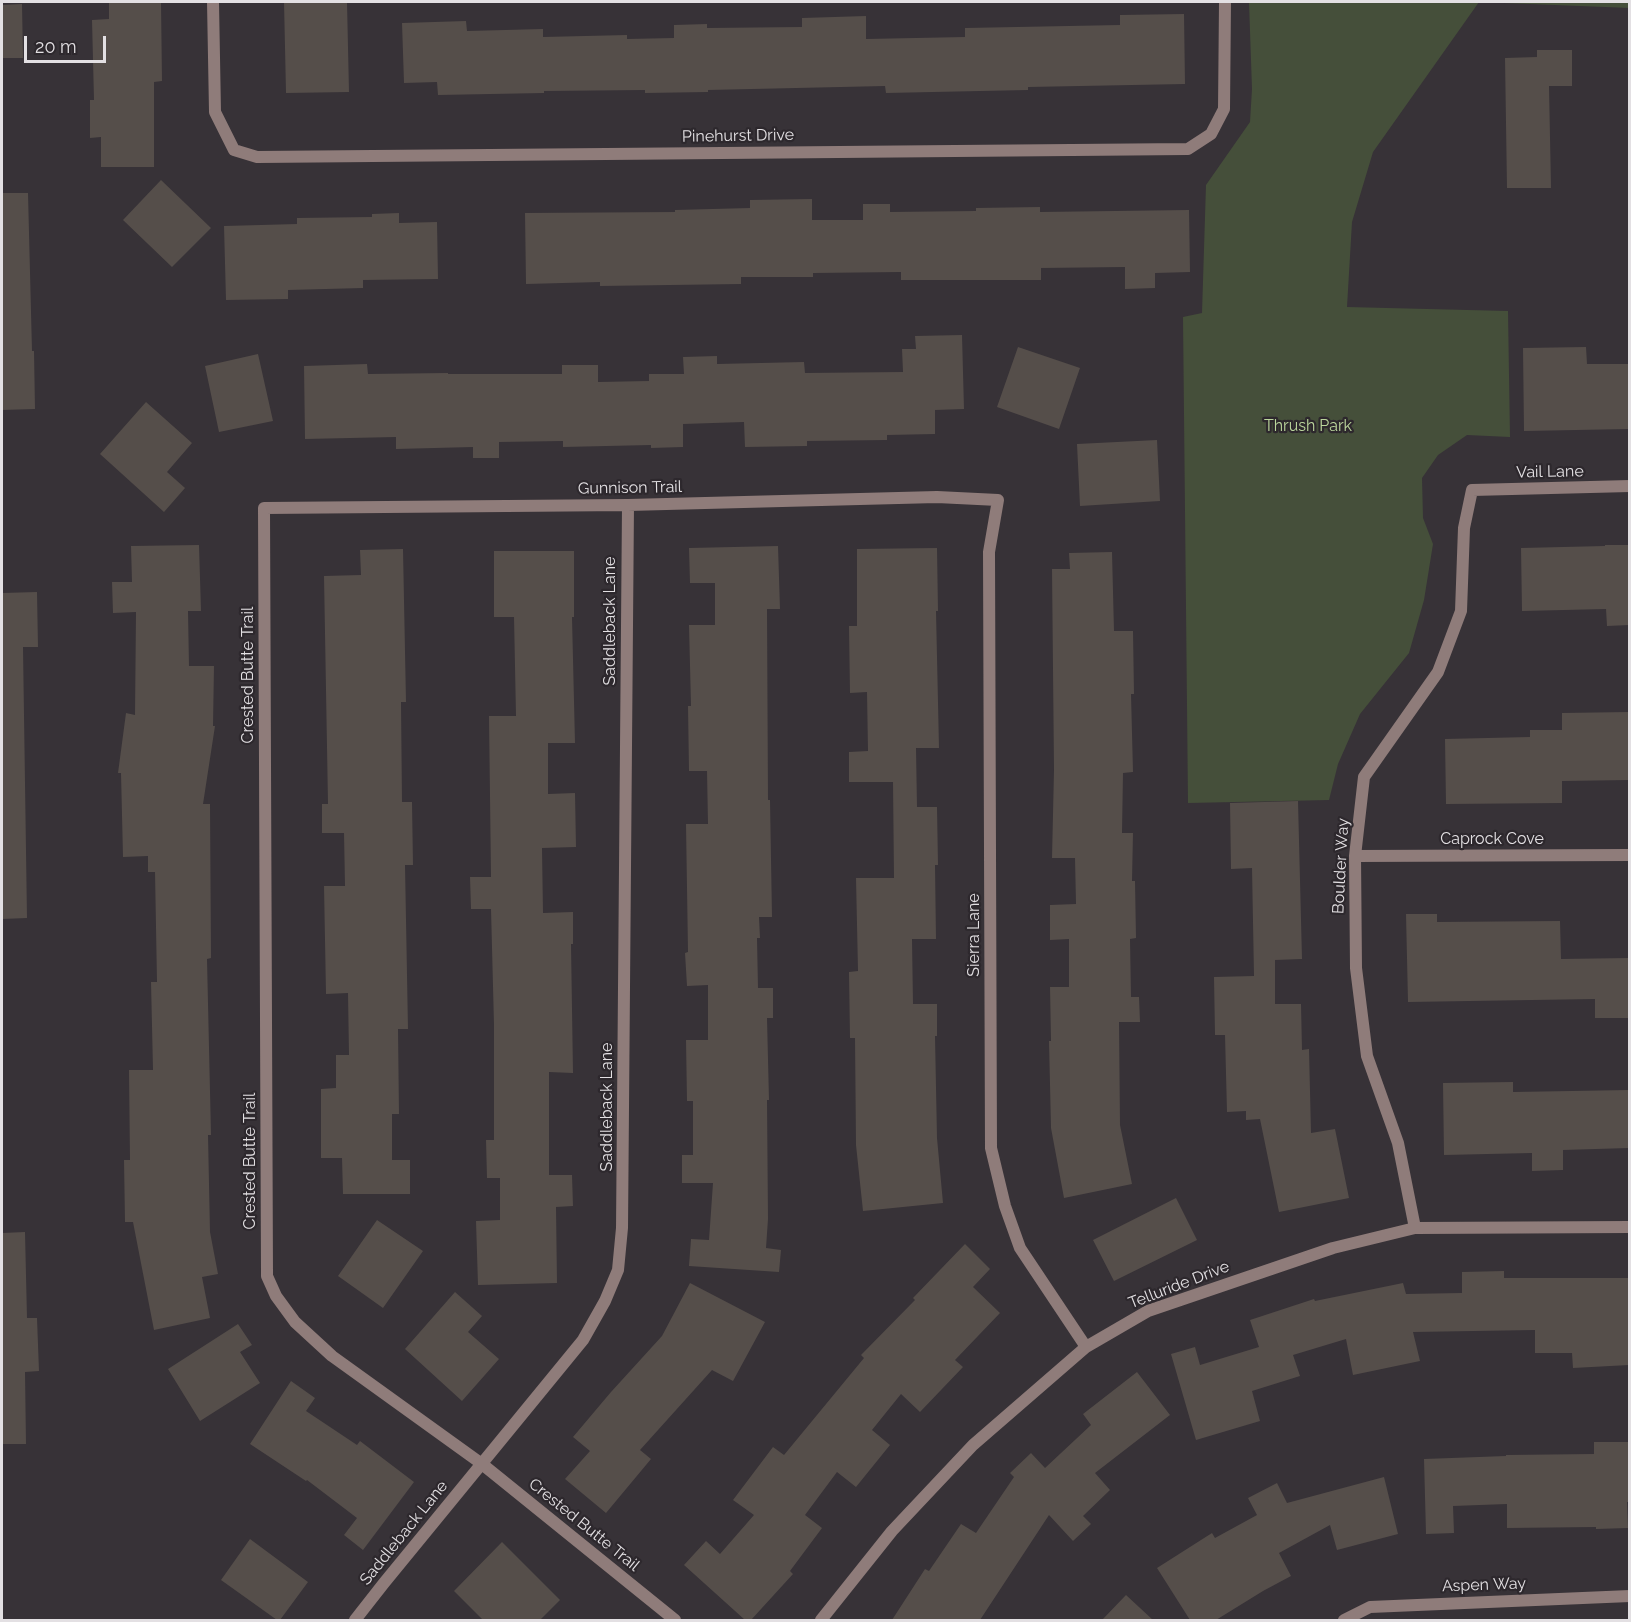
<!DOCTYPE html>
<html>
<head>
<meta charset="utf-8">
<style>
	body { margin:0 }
	#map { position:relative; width:1631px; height:1622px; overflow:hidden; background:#373237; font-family:Raleway,sans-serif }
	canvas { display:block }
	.frame { position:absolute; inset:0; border:3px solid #e3e0e3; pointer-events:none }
	.scale { position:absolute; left:24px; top:36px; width:82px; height:27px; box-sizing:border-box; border:3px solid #e3e0e3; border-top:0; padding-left:8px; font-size:18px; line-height:21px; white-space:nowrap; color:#e3e0e3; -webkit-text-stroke:4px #2d282d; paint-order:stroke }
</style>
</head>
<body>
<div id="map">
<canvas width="1631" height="1622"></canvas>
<div class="frame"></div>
<div class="scale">20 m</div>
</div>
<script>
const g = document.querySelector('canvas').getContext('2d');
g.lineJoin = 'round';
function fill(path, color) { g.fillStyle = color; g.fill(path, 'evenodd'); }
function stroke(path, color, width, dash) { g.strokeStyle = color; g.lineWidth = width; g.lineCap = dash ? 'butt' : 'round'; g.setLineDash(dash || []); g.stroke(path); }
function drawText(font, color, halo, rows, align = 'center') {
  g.font = font + ' Raleway,sans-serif'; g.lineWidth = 4.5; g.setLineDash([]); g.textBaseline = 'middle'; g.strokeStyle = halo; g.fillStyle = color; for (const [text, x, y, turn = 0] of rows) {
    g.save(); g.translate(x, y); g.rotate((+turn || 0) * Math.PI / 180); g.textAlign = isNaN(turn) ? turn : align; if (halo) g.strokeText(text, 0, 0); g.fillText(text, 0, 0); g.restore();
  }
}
fill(new Path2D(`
	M 1249,2 L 1629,2 L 1630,8 L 1479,2 L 1373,152 L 1352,222 L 1347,307 L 1508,311 L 1510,437 L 1467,435 L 1438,455 L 1422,478 L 1423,518 L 1433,544 L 1424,600 L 1409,653 L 1360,714 L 1338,764 L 1329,800 L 1188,803 L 1183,317 L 1202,313 L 1206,185 L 1250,122 L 1252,89 Z`), '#454f3a');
fill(new Path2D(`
	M 109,2 L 161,2 L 162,81 L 154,82 L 154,167 L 101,167 L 101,137 L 90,138 L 90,100 L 94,100 L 92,20 L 109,19 Z
	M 284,2 L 347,2 L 349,92 L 286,93 Z
	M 22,4 L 23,58 L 2,58 L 2,5 Z
	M 1184,14 L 1185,84 L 1028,87 L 1028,90 L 886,93 L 885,86 L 708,90 L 708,92 L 645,93 L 645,90 L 544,91 L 544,93 L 438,95 L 437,82 L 404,83 L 402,23 L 466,21 L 467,31 L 543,29 L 543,37 L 627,35 L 627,39 L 674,38 L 674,25 L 707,24 L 707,28 L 802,27 L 802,18 L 866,16 L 866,39 L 965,37 L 965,28 L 1120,25 L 1120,15 Z
	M 1537,50 L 1572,50 L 1572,86 L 1549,86 L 1551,188 L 1507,188 L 1505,58 L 1537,57 Z
	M 161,180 L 211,228 L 172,267 L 123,220 Z
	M 2,193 L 28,193 L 32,351 L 34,351 L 35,409 L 2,410 Z
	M 812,199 L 812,220 L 863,220 L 863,204 L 890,204 L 890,212 L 976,211 L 976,208 L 1040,207 L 1040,212 L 1189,210 L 1190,272 L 1155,273 L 1155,288 L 1125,289 L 1125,267 L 1041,268 L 1041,280 L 901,280 L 901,272 L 813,273 L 813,277 L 741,277 L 741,284 L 600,286 L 600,282 L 526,284 L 525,213 L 675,212 L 675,210 L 750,208 L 750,200 Z
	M 399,213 L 399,223 L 437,222 L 438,279 L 363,280 L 363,288 L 288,290 L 288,299 L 226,300 L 224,226 L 297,224 L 297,218 L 372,217 L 372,214 Z
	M 962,335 L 964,409 L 935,410 L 935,434 L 887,435 L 887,440 L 807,441 L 807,446 L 745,447 L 744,422 L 683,424 L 683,447 L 651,448 L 651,445 L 563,447 L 563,441 L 499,442 L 499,458 L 473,458 L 473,447 L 396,449 L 396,437 L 305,439 L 304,366 L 367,364 L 368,374 L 448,373 L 448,374 L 562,374 L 562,365 L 598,365 L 598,382 L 649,381 L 649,374 L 684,374 L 683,357 L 717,356 L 717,364 L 804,362 L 805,373 L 903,372 L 902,349 L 916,349 L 915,336 Z
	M 1018,347 L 1080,368 L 1059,429 L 997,407 Z
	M 1586,347 L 1587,364 L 1629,364 L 1629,429 L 1524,431 L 1523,348 Z
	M 258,354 L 273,421 L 219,432 L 205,366 Z
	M 146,402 L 192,443 L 167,472 L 185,488 L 164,512 L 100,454 Z
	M 1157,440 L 1160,501 L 1080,506 L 1077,444 Z
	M 199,545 L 201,611 L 188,611 L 189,666 L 214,666 L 213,726 L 215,726 L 203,804 L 210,804 L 211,958 L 207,959 L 211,1135 L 208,1135 L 210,1232 L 218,1274 L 202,1277 L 210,1318 L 154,1330 L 133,1222 L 125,1222 L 124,1160 L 130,1160 L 129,1070 L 153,1070 L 151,982 L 157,982 L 155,872 L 148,872 L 148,856 L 123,857 L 121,773 L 118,773 L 126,713 L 135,715 L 136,612 L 113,613 L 112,582 L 132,582 L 131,546 Z
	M 1605,545 L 1629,545 L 1629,625 L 1607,626 L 1606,609 L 1522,611 L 1521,548 L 1605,546 Z
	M 778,546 L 780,609 L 767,609 L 768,800 L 770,800 L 772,917 L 759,917 L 760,938 L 757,938 L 758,988 L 773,988 L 773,1018 L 767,1018 L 769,1100 L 767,1100 L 768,1219 L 766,1248 L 781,1250 L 779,1272 L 689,1266 L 691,1239 L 709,1240 L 713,1183 L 682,1183 L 682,1155 L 693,1155 L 693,1101 L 687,1101 L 686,1040 L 708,1040 L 708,985 L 687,986 L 685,953 L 688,952 L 686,824 L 708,824 L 707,771 L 689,771 L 688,706 L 691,706 L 689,625 L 715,625 L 715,583 L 690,583 L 689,548 Z
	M 937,548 L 938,611 L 936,611 L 939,748 L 916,748 L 917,807 L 937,807 L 938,865 L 935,865 L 936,939 L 912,939 L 913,1004 L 937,1004 L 937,1036 L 935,1036 L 937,1138 L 943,1203 L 863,1211 L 856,1145 L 855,1038 L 850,1038 L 849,972 L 858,971 L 856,878 L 894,878 L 893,782 L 849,782 L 849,752 L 868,751 L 867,692 L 850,693 L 849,626 L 857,626 L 857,549 Z
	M 403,549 L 406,702 L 401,702 L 402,802 L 412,802 L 413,865 L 405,865 L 408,1029 L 398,1029 L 399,1114 L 392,1114 L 392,1160 L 410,1160 L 410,1194 L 343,1194 L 342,1158 L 321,1158 L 321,1089 L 336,1088 L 336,1055 L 349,1055 L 348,993 L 326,994 L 324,886 L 345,886 L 344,833 L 322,833 L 322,804 L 328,804 L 324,576 L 361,575 L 360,550 Z
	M 494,551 L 574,551 L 574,617 L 572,617 L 575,743 L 548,743 L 548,794 L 575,793 L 576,847 L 542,848 L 543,913 L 573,912 L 573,944 L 571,944 L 573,1073 L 549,1072 L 549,1175 L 572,1175 L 573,1206 L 556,1207 L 557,1283 L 478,1285 L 476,1221 L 500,1220 L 500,1178 L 487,1178 L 486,1140 L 494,1140 L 494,1025 L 491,909 L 471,909 L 470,877 L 491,877 L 489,716 L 516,716 L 514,617 L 494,617 Z
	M 1112,552 L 1114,631 L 1133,631 L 1134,694 L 1131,694 L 1133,772 L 1123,773 L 1122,833 L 1133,833 L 1132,881 L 1135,881 L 1136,938 L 1130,939 L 1131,997 L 1139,997 L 1140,1022 L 1119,1022 L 1120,1125 L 1132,1184 L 1064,1198 L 1051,1128 L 1049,1041 L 1051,1041 L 1050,987 L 1069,987 L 1069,939 L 1050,940 L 1050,905 L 1076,904 L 1075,858 L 1052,858 L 1054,770 L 1052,569 L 1070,569 L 1069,553 Z
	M 37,592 L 38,647 L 23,647 L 27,918 L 2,919 L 2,593 Z
	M 1629,712 L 1629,780 L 1562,781 L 1562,803 L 1446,804 L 1445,739 L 1530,737 L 1530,730 L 1562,730 L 1562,713 Z
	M 1298,801 L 1302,959 L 1275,960 L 1275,1004 L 1301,1004 L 1302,1050 L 1309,1049 L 1311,1133 L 1335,1129 L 1349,1198 L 1279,1212 L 1260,1119 L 1246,1120 L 1246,1111 L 1227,1112 L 1225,1035 L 1215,1035 L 1214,977 L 1254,976 L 1252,868 L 1231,869 L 1230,803 Z
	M 1406,914 L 1437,914 L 1437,922 L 1560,921 L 1561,959 L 1629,958 L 1629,1018 L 1595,1018 L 1595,999 L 1408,1002 Z
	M 1513,1082 L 1513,1092 L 1629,1090 L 1629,1148 L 1563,1150 L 1563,1170 L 1532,1171 L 1532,1153 L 1444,1155 L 1443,1083 Z
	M 1176,1198 L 1197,1240 L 1114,1281 L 1093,1240 Z
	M 377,1220 L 423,1251 L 383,1308 L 338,1276 Z
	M 25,1232 L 27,1318 L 37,1318 L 39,1371 L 25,1372 L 26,1444 L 2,1444 L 2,1233 Z
	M 965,1244 L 990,1269 L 973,1287 L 1000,1313 L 955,1360 L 963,1367 L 920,1412 L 901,1394 L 872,1430 L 890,1445 L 856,1487 L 837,1472 L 805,1515 L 822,1528 L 790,1571 L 793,1574 L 751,1620 L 745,1620 L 684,1565 L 706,1541 L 720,1554 L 754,1515 L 733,1500 L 773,1447 L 784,1455 L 864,1358 L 861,1355 L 915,1300 L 913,1298 Z
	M 1504,1271 L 1504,1278 L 1629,1278 L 1629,1365 L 1573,1368 L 1572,1353 L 1535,1353 L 1535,1330 L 1413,1332 L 1420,1361 L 1353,1375 L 1346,1339 L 1293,1355 L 1300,1376 L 1252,1391 L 1260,1421 L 1196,1440 L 1171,1354 L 1195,1347 L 1200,1365 L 1259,1347 L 1250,1320 L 1314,1299 L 1315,1301 L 1403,1283 L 1406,1294 L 1462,1293 L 1462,1272 Z
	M 690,1283 L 765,1322 L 733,1381 L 712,1370 L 640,1450 L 651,1459 L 606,1513 L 565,1479 L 590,1451 L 573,1437 L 611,1392 L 662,1336 Z
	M 455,1292 L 482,1316 L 468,1332 L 499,1359 L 462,1401 L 405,1349 Z
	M 238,1324 L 252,1345 L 240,1352 L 260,1383 L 200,1421 L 168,1369 Z
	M 1137,1372 L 1170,1415 L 1095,1473 L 1110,1490 L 1083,1516 L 1091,1524 L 1073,1541 L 1049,1515 L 980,1620 L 892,1620 L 925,1569 L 929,1571 L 961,1524 L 976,1533 L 1014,1477 L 1010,1473 L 1031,1453 L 1045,1468 L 1091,1425 L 1083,1414 Z
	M 291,1381 L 315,1398 L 306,1411 L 357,1445 L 360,1441 L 414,1482 L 363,1550 L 344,1535 L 357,1518 L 307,1480 L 306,1481 L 250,1444 Z
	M 1594,1442 L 1629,1442 L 1629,1502 L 1627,1502 L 1628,1528 L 1596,1529 L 1596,1527 L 1507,1528 L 1507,1504 L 1453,1506 L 1454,1533 L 1426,1534 L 1424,1459 L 1506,1456 L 1506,1455 L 1594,1454 Z
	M 1384,1477 L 1398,1534 L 1337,1550 L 1330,1525 L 1279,1553 L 1291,1576 L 1263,1591 L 1216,1620 L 1190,1620 L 1157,1568 L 1212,1533 L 1215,1538 L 1257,1515 L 1248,1498 L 1277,1483 L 1287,1503 Z
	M 250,1539 L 308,1582 L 280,1620 L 277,1620 L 221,1580 Z
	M 502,1542 L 560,1600 L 540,1620 L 483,1620 L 454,1591 Z
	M 1126,1595 L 1153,1620 L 1102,1620 Z`), '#554e4a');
stroke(new Path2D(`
	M 213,2 L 215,112 L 234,150 L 257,157 L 1188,149 L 1211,134 L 1224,109 L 1225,2
	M 1355,856 L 1630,855
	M 1415,1228 L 1398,1143 L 1367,1056 L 1356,968 L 1355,856 L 1364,777 L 1438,672 L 1461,611 L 1464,528 L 1472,490 L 1630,486
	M 355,1620 L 384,1583 L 583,1340 L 605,1301 L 618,1270 L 622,1228 L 628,505
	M 675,1620 L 482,1464 L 332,1356 L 295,1322 L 276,1296 L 267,1276 L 264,508 L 628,505 L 937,497 L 998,500 L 989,552 L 991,1148 L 1005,1206 L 1020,1248 L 1086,1347
	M 821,1620 L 892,1531 L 973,1445 L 1086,1347 L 1148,1311 L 1333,1248 L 1415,1228 L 1630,1227
	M 1344,1620 L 1370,1607 L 1630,1596`), '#8f7c7a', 12);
drawText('16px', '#e3e0e3', '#2d282d', [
	["Pinehurst Drive",738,136,-1],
	["Vail Lane",1550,472,-1],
	["Gunnison Trail",630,488,-1],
	["Saddleback Lane",610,621,-90],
	["Crested Butte Trail",248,675,-90],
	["Caprock Cove",1492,839],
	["Boulder Way",1341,866,-87],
	["Sierra Lane",974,935,-90],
	["Saddleback Lane",607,1107,-90],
	["Crested Butte Trail",250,1161,-90],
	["Telluride Drive",1179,1285,-21],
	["Crested Butte Trail",584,1525,39],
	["Saddleback Lane",404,1533,-51],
	["Aspen Way",1484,1585,-2]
]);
drawText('16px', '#bbd69c', '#2d282d', [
	["Thrush Park",1308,426]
]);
</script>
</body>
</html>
